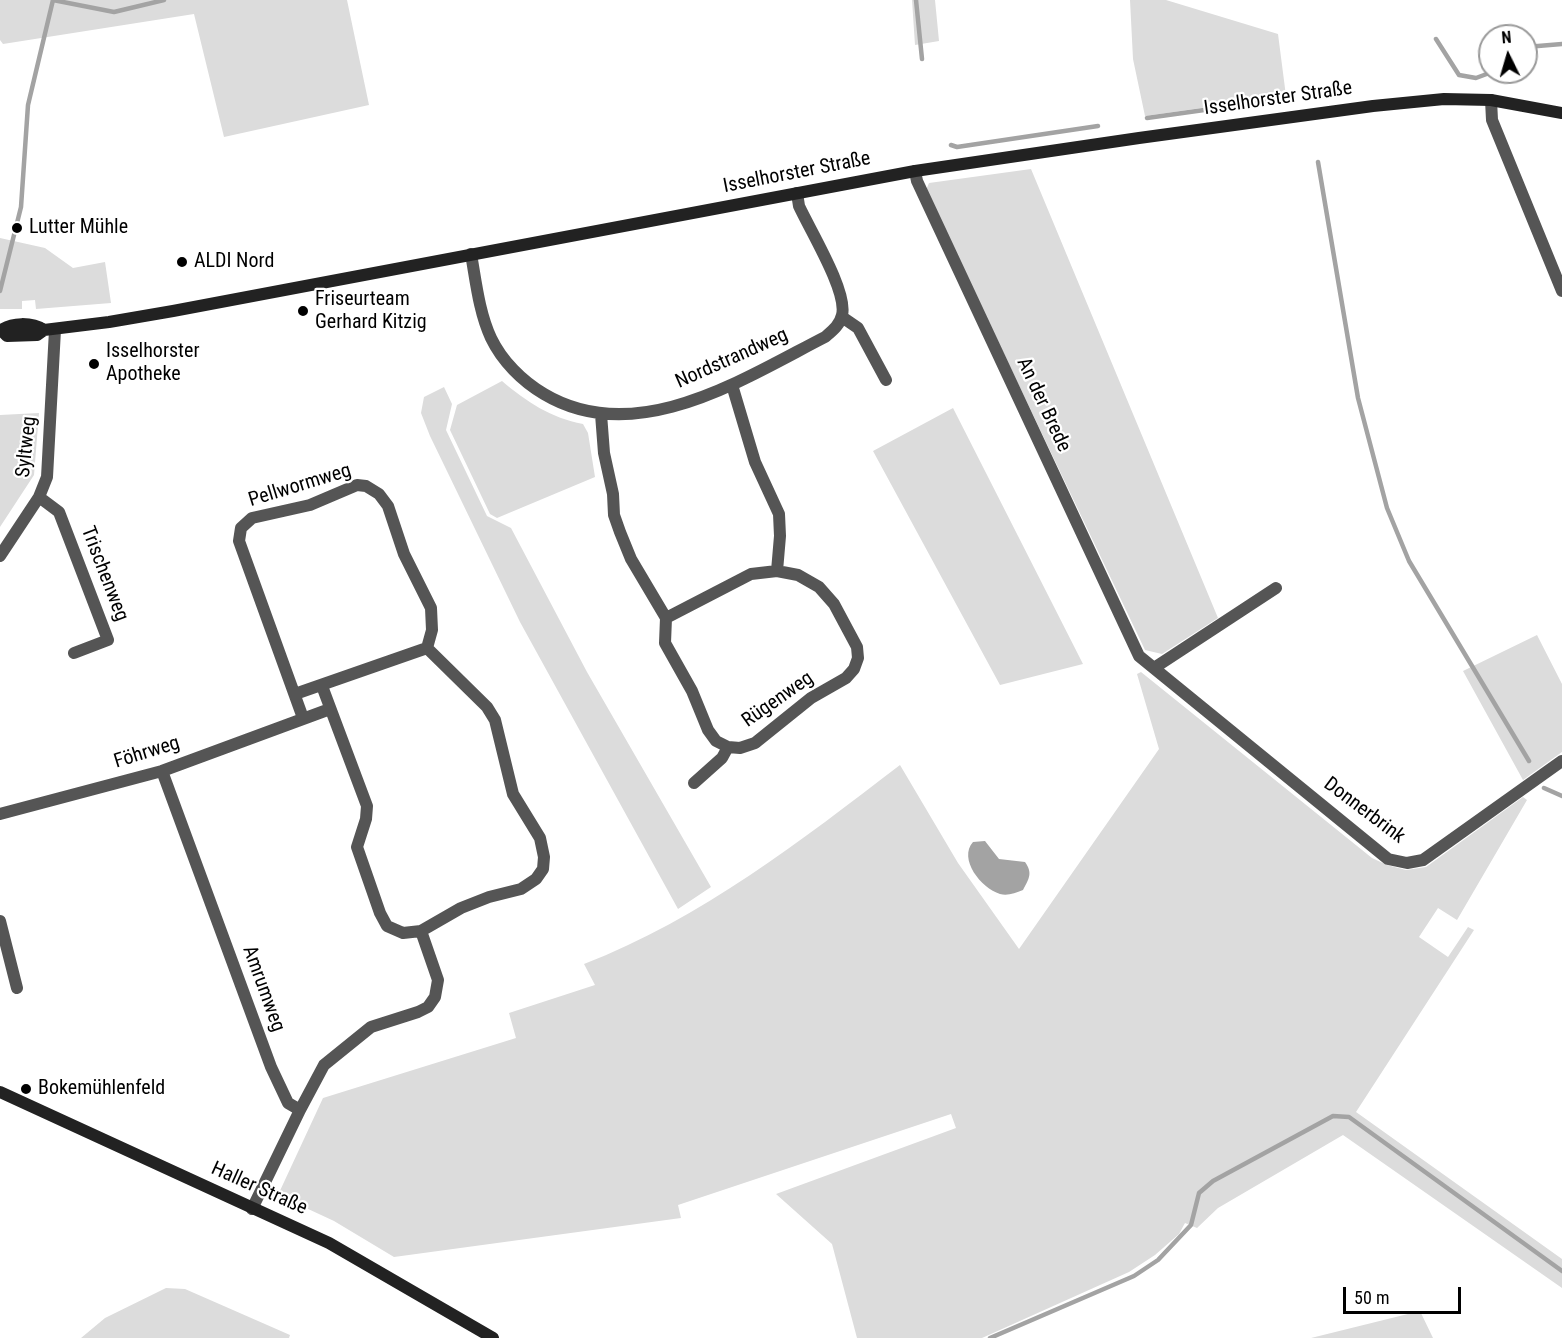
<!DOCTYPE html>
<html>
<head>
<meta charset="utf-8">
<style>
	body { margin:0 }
	#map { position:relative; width:1562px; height:1338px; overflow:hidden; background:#fff; font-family:"Roboto Condensed",sans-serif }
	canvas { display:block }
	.north { position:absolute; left:1478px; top:24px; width:60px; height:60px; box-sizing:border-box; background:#fff; border:2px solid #999; border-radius:50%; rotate:355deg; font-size:16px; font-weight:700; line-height:24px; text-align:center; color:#000 }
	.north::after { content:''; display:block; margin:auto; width:21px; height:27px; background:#000; clip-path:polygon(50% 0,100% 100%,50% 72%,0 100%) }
	.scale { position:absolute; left:1343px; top:1287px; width:118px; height:27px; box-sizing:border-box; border:3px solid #000; border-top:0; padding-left:8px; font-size:18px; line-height:21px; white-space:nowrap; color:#000; -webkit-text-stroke:4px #fff; paint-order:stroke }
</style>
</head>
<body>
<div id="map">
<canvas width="1562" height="1338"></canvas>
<div class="north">N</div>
<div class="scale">50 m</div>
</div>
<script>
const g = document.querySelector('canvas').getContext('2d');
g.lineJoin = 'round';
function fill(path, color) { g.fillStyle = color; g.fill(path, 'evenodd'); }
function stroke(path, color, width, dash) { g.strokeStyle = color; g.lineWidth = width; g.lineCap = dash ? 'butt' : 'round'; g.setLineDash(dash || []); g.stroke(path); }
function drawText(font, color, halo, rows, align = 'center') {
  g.font = font + ' "Roboto Condensed",sans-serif'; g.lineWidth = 4.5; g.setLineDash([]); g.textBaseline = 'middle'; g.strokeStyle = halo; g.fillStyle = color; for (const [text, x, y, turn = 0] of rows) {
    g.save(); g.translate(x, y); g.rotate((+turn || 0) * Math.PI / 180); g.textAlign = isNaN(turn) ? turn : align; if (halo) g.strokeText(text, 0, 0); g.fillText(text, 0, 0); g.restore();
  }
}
fill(new Path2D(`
	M 0,0 L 347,0 L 369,105 L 224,137 L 194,14 L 3,44 L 0,40 Z
	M 912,0 L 935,0 L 939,41 L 915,45 Z
	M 1130,0 L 1166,0 L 1278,34 L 1286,96 L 1145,116 L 1133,59 Z
	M 1031,169 L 1218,618 L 1162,654 L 1145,650 L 926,190 L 929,183 Z
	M 0,238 L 45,248 L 73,268 L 105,262 L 111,303 L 36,309 L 35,300 L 22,301 L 22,309 L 0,309 Z
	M 502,381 C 527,402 551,418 583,424 L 588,433 L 595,477 L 497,518 L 490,514 L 450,430 L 457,405 Z
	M 444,387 L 452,404 L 446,430 L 487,516 L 511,528 L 587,672 L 711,887 L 678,909 L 520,622 L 430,436 L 421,413 L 424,397 Z
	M 953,408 L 1083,664 L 1000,685 L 873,451 Z
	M 39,413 L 34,475 L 0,527 L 0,415 Z
	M 1537,635 L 1562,684 L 1562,752 L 1523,780 L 1463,671 Z
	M 1141,672 L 1372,858 L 1387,865 L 1406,870 L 1426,867 L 1523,797 L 1527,800 L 1457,920 L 1438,908 L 1419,937 L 1448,957 L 1468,927 L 1474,930 L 1356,1112 L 1562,1259 L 1562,1288 L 1343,1135 L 1218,1208 L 1197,1228 L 1185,1223 L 1179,1234 L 1155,1255 L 1129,1272 L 982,1338 L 857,1338 L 832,1244 L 776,1194 L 956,1128 L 951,1114 L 678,1205 L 681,1218 L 394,1257 L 334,1221 L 278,1195 L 323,1098 L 516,1038 L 509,1013 L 595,985 L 584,964 C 701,919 802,840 900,765 L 958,863 L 1019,949 L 1159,749 L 1137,674 Z
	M 166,1288 L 185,1289 L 290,1335 L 289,1338 L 81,1338 L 105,1318 Z
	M 1420,1311 L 1433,1338 L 1310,1338 L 1311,1338 Z`), '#dcdcdc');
fill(new Path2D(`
	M 985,841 L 999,859 L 1025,862 C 1033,873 1029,879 1023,890 C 1015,893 1008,896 1000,894 C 981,888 958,859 973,842 Z`), '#a3a3a3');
stroke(new Path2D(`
	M 53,0 L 114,12 L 164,0
	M 916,0 L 922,59
	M 1436,39 L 1459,75 L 1476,78 L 1492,72
	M 1526,47 L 1562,44
	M 1147,118 L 1290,98
	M 951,145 L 957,147 L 1098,126
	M 1318,162 L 1358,398 L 1387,508 L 1409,561 L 1529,761
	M 0,291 L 21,207 L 28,105 L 53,0
	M 1544,788 L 1562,796
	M 990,1338 L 1134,1276 L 1158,1260 L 1191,1225 L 1199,1193 L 1213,1181 L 1333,1116 L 1349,1117 L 1562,1271`), '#a3a3a3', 4.5);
stroke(new Path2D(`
	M 1491,100 L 1492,120 L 1562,291
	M 915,171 L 917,181 L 1139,656 L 1388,859 L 1407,863 L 1423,860 L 1562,761
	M 471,254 C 476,282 479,312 491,338 C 502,361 522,381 544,394 C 636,449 743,379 825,337 C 832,331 840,325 842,315 C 848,292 810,230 799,206 L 797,193
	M 842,317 L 858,328 L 886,380
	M 732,385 L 755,462 L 779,514 L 780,536 L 777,571
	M 601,414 L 604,453 L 613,494 L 614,515 L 620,532 L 631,559 L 666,618 L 665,643 L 692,691 L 708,730 L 716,741 L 728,747 L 740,748 L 755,743 L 811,698 L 846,678 L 854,669 L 858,658 L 857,647 L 834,604 L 819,587 L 798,575 L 777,571 L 751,574 L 666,618
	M 39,497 L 59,512 L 108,640 L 74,653
	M 0,556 L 39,497 L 47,477 L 55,330
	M 1154,668 L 1276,588
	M 322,686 L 367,806 L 366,819 L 357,847 L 380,913 L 387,926 L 403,933 L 421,931 L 461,908 L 489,897 L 521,889 L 536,879 L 543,869 L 544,857 L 540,838 L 513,794 L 495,720 L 487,707 L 427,648
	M 295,694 L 427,648
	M 303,718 L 239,541 L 241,528 L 252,518 L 310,505 L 357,485 L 366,486 L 379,494 L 388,506 L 404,554 L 431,608 L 432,630 L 427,648
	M 162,771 L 271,1067 L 288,1103 L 300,1110
	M 694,783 L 722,758 L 728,747
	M 0,814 L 162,771 L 330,709
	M 0,921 L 17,988
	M 252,1209 L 300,1110 L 324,1065 L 371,1027 L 418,1012 L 428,1007 L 435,997 L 438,980 L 421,931`), '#555', 12);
stroke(new Path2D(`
	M 1,330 L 7,336 L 37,335 L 44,330 L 109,322 L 173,311 L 915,171 L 1139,138 L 1373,106 L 1444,99 L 1491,100 L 1562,113
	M 0,331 C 11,322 32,322 44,330
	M 0,1092 L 329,1243 L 493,1338`), '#222', 12);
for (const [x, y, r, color] of [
	[17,228,6,"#000"],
	[182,262,6,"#000"],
	[303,311,6,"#000"],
	[94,364,6,"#000"],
	[26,1089,6,"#000"]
]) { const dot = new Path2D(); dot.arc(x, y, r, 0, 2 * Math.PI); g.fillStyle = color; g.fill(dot); stroke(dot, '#fff', 2); }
drawText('20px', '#000', '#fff', [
	["Isselhorster Straße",1278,99,-8],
	["Isselhorster Straße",797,173,-11],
	["Nordstrandweg",732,359,-24],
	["An der Brede",1043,405,65],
	["Syltweg",27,447,-84],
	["Pellwormweg",300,486,-17],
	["Trischenweg",104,574,69],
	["Rügenweg",778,700,-35],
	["Föhrweg",147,753,-17],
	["Donnerbrink",1364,811,37],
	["Amrumweg",263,989,70],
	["Haller Straße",259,1189,24]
]);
drawText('20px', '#000', '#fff', [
	["Lutter Mühle",29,228],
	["ALDI Nord",194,262],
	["Friseurteam",315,300],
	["Gerhard Kitzig",315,323],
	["Isselhorster",106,352],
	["Apotheke",106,375],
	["Bokemühlenfeld",38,1089]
], 'left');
</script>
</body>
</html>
